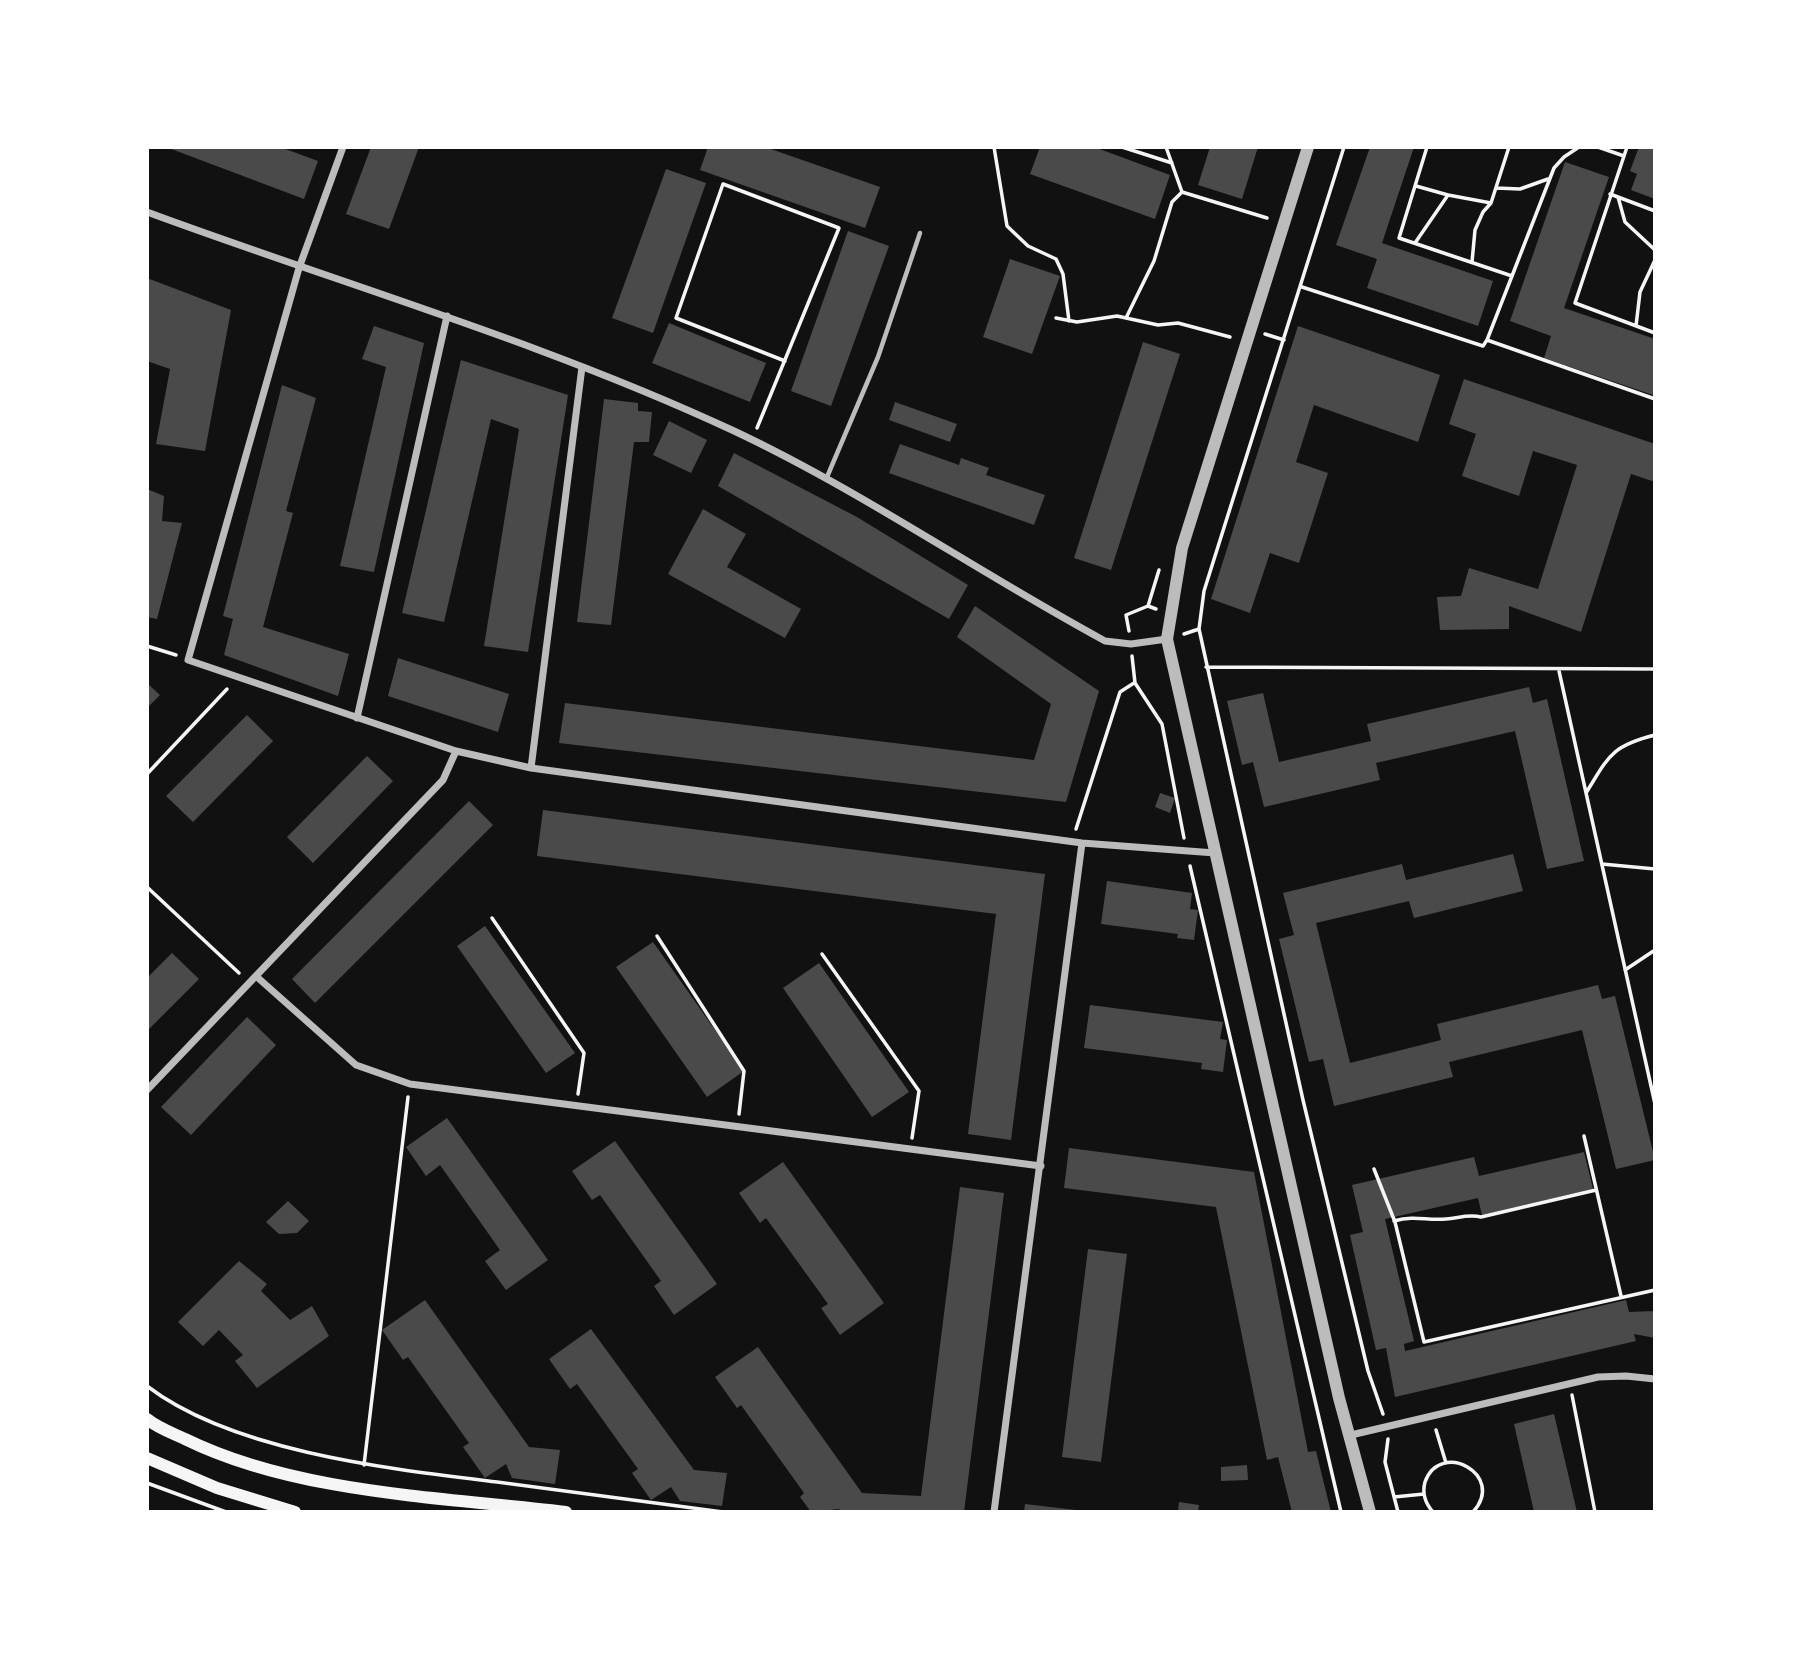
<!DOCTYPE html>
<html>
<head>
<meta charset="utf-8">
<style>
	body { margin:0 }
	#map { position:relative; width:1802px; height:1659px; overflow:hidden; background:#111; font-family:Inter,sans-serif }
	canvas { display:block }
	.frame { position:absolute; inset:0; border:149px solid #fff; pointer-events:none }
</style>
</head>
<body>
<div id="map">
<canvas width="1802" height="1659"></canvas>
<div class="frame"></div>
</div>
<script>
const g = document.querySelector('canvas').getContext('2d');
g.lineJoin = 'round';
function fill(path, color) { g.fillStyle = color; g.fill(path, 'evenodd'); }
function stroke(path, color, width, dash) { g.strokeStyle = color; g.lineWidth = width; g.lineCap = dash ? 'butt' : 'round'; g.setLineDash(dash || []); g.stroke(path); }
fill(new Path2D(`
	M 166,147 L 280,147 L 318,161 L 304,199 Z
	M 371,147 L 419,147 L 389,229 L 346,214 Z
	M 708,147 L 765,147 L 880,187 L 865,228 L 700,170 Z
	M 1040,147 L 1094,147 L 1170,175 L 1155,219 L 1030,174 Z
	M 1210,147 L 1258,147 L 1242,199 L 1198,185 Z
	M 1370,147 L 1414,147 L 1382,243 L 1493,281 L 1478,326 L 1367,288 L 1377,259 L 1336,245 Z
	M 1639,147 L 1655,147 L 1655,199 L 1631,190 L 1637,174 L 1630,171 Z
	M 1565,162 L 1609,177 L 1564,308 L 1655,339 L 1653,395 L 1544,358 L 1551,336 L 1510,321 Z
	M 666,169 L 706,183 L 653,333 L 612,318 Z
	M 848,231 L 889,246 L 831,406 L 791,391 Z
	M 1010,259 L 1060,276 L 1032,354 L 983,337 Z
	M 147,278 L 231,310 L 205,451 L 156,444 L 170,369 L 147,361 Z
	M 669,323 L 766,363 L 750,402 L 652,363 Z
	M 374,326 L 424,343 L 374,572 L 340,566 L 386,367 L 362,359 Z
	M 1298,326 L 1440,375 L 1418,442 L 1314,405 L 1296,462 L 1328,473 L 1299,563 L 1270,553 L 1250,613 L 1211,599 Z
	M 1143,342 L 1180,354 L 1111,570 L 1074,558 Z
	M 461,360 L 568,395 L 528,652 L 484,646 L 519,429 L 491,419 L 444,622 L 402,613 Z
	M 1464,379 L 1655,444 L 1655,482 L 1631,474 L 1581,632 L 1509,606 L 1509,629 L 1440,630 L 1437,597 L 1461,596 L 1469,568 L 1538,589 L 1577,465 L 1533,451 L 1519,496 L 1462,476 L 1476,434 L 1449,424 Z
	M 282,385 L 316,398 L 286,511 L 293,513 L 263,627 L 349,654 L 338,696 L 224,655 L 233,619 L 223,616 Z
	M 604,399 L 638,403 L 638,411 L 652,412 L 649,442 L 634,442 L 611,625 L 577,622 Z
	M 895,402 L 957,424 L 950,442 L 889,420 Z
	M 669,421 L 707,440 L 691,473 L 653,455 Z
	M 900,444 L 959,465 L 961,458 L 989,468 L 986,475 L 1045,495 L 1034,525 L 889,473 Z
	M 734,453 L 857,517 L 968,585 L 949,619 L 718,486 Z
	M 147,489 L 164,496 L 162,521 L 182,523 L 157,619 L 147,617 Z
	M 703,509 L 746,534 L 727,567 L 801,609 L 785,638 L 668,574 Z
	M 975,606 L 1099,691 L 1066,802 L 559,743 L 565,703 L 1034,760 L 1051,704 L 957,637 Z
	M 398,658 L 509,694 L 498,732 L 388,696 Z
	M 147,683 L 160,695 L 147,708 Z
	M 1529,687 L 1533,703 L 1547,699 L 1584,861 L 1547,869 L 1515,731 L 1376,763 L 1380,780 L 1264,807 L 1253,762 L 1242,765 L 1227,701 L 1263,693 L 1279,762 L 1371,741 L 1367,724 Z
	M 247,715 L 273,741 L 193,822 L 166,796 Z
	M 367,756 L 393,781 L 313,863 L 287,837 Z
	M 1160,793 L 1175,798 L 1170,813 L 1155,807 Z
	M 469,801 L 493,825 L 315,1003 L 292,979 Z
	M 543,810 L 1045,874 L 1011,1140 L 968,1134 L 996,914 L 537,856 Z
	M 1513,854 L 1523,891 L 1414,918 L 1409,901 L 1316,923 L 1350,1063 L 1441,1040 L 1437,1024 L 1598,985 L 1602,999 L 1615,996 L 1655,1160 L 1616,1169 L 1582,1030 L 1449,1062 L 1453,1077 L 1334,1106 L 1323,1059 L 1309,1062 L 1279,939 L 1294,935 L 1283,893 L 1402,864 L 1406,880 Z
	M 1107,881 L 1192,893 L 1190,909 L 1198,910 L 1194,940 L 1177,938 L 1178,934 L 1101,924 Z
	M 485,926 L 575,1053 L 546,1073 L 457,946 Z
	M 653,942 L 744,1071 L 707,1097 L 616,967 Z
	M 172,953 L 199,979 L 147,1031 L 147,978 Z
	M 819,963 L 909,1092 L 872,1117 L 783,988 Z
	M 1090,1005 L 1223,1022 L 1220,1039 L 1227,1040 L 1223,1072 L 1201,1069 L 1202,1063 L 1084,1048 Z
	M 247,1017 L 276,1045 L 191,1135 L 161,1107 Z
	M 447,1118 L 548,1260 L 506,1290 L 485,1261 L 500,1250 L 440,1165 L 426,1176 L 406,1147 Z
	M 615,1141 L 717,1284 L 674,1315 L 654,1286 L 661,1281 L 600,1195 L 592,1200 L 572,1171 Z
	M 1069,1148 L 1254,1172 L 1308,1452 L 1316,1451 L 1331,1512 L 1292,1512 L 1278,1457 L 1267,1460 L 1216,1207 L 1064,1188 Z
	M 1584,1152 L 1593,1189 L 1482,1215 L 1478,1198 L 1385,1219 L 1414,1341 L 1404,1344 L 1405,1351 L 1626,1300 L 1629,1312 L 1655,1311 L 1655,1338 L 1634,1334 L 1636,1341 L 1395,1397 L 1386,1348 L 1376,1350 L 1350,1235 L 1363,1232 L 1352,1185 L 1474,1157 L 1479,1176 Z
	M 783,1162 L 884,1303 L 840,1335 L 821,1308 L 828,1304 L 766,1218 L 760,1223 L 739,1193 Z
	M 960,1187 L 1004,1193 L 964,1512 L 841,1512 L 839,1509 L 811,1512 L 800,1497 L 804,1493 L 741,1405 L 737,1408 L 715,1377 L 758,1347 L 862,1493 L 921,1496 Z
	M 288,1201 L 309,1221 L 297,1233 L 279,1234 L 266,1222 Z
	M 1088,1249 L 1127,1254 L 1101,1462 L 1062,1457 Z
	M 239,1261 L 267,1284 L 261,1291 L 290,1320 L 312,1306 L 329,1336 L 257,1388 L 235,1361 L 243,1355 L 219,1330 L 203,1346 L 178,1322 Z
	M 425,1300 L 529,1447 L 560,1450 L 555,1484 L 512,1478 L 506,1464 L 485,1478 L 463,1447 L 469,1443 L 408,1357 L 403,1360 L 382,1330 Z
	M 591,1329 L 694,1470 L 727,1473 L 722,1506 L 680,1501 L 671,1487 L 651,1500 L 632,1473 L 638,1469 L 577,1384 L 570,1389 L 549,1359 Z
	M 1554,1414 L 1577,1512 L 1534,1512 L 1514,1424 Z
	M 1247,1465 L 1248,1480 L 1221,1481 L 1221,1467 Z
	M 1179,1502 L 1199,1505 L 1198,1512 L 1178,1512 Z
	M 1025,1504 L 1076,1510 L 1076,1512 L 1024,1512 Z`), '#4a4a4a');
stroke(new Path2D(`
	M 994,147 L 1007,226 L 1028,246 L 1056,259 L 1063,274 L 1069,321
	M 1122,147 L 1172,163
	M 1166,147 L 1182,192 L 1267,218
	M 1344,147 L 1204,591 L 1199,629 L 1303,1100 L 1368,1371 L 1383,1414
	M 1427,147 L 1399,238 L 1512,276 L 1487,340 L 1655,399
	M 1598,147 L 1624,156
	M 1627,147 L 1575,303 L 1655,333
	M 1496,188 L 1520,189 L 1548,179
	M 1610,194 L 1655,211
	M 1448,195 L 1491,203
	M 1618,197 L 1625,222 L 1655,250
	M 1415,243 L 1448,195 L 1416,186
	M 1472,262 L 1475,230 L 1483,212 L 1491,203 L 1509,147
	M 1512,276 L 1554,168 L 1564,157 L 1579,147
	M 1302,287 L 1483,346 L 1487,340
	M 1056,318 L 1077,322 L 1117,316 L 1158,325 L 1178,323 L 1230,337
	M 1126,318 L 1154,261 L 1172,202 L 1182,192
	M 1636,326 L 1640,292 L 1655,260
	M 1265,334 L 1284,340
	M 757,428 L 839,228 L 723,184 L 676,318 L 785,361
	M 1148,606 L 1159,570
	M 1129,631 L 1126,615 L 1148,606 L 1156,609
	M 1184,634 L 1199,629
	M 147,646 L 176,655
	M 1132,656 L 1135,683 L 1162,724 L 1184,838
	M 1206,667 L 1655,669
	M 1559,671 L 1655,1104
	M 147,774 L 227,689
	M 1586,793 C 1609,756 1611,746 1655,735
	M 1076,829 L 1120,692 L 1134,683
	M 1602,864 L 1655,869
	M 1190,866 L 1341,1512
	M 147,887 L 239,973
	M 492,918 L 584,1053 L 578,1094
	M 657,936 L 744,1071 L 739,1114
	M 822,954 L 919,1091 L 912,1138
	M 1625,970 L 1655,950
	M 1584,1136 L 1621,1296
	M 1374,1169 L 1395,1222 L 1424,1342 L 1655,1290
	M 1394,1221 C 1416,1215 1426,1221 1446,1219 C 1459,1218 1468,1214 1481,1217 L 1596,1190
	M 147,1386 C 233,1452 391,1469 497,1482 C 572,1492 648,1502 723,1512
	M 1572,1395 L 1595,1512
	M 1436,1430 L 1446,1463
	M 1388,1439 L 1385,1462 L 1398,1512
	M 364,1465 L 408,1097
	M 147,1483 L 226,1512
	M 1394,1497 L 1424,1494
	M 1433,1512 C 1425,1503 1422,1493 1425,1482 C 1440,1439 1507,1475 1473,1512`), '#f5f5f5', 3.5);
stroke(new Path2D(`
	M 827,477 L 878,357 L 920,233`), '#bcbcbc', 4.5);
stroke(new Path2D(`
	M 343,147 L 299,268 L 188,660 L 456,751 L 531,768 L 1082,843 L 1215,853
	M 147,212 C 342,284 543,342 732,430 C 862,491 979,573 1105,641 L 1131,644 L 1167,639
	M 357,718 L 447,316
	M 531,768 L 582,367
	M 257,977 L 356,1065 L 410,1084 L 1041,1166
	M 147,1090 L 443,780 L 456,751
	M 1351,1435 L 1598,1377 L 1626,1376 L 1655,1379
	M 994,1512 L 1082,843`), '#bcbcbc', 7);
stroke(new Path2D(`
	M 1308,147 L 1182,548 L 1167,639 L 1339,1398 L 1370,1512`), '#bcbcbc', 12);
stroke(new Path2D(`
	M 147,1419 C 158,1428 172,1433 185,1439 C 297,1494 443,1497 566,1512
	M 147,1458 L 217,1488 L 295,1512`), '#f5f5f5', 12);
</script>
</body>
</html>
